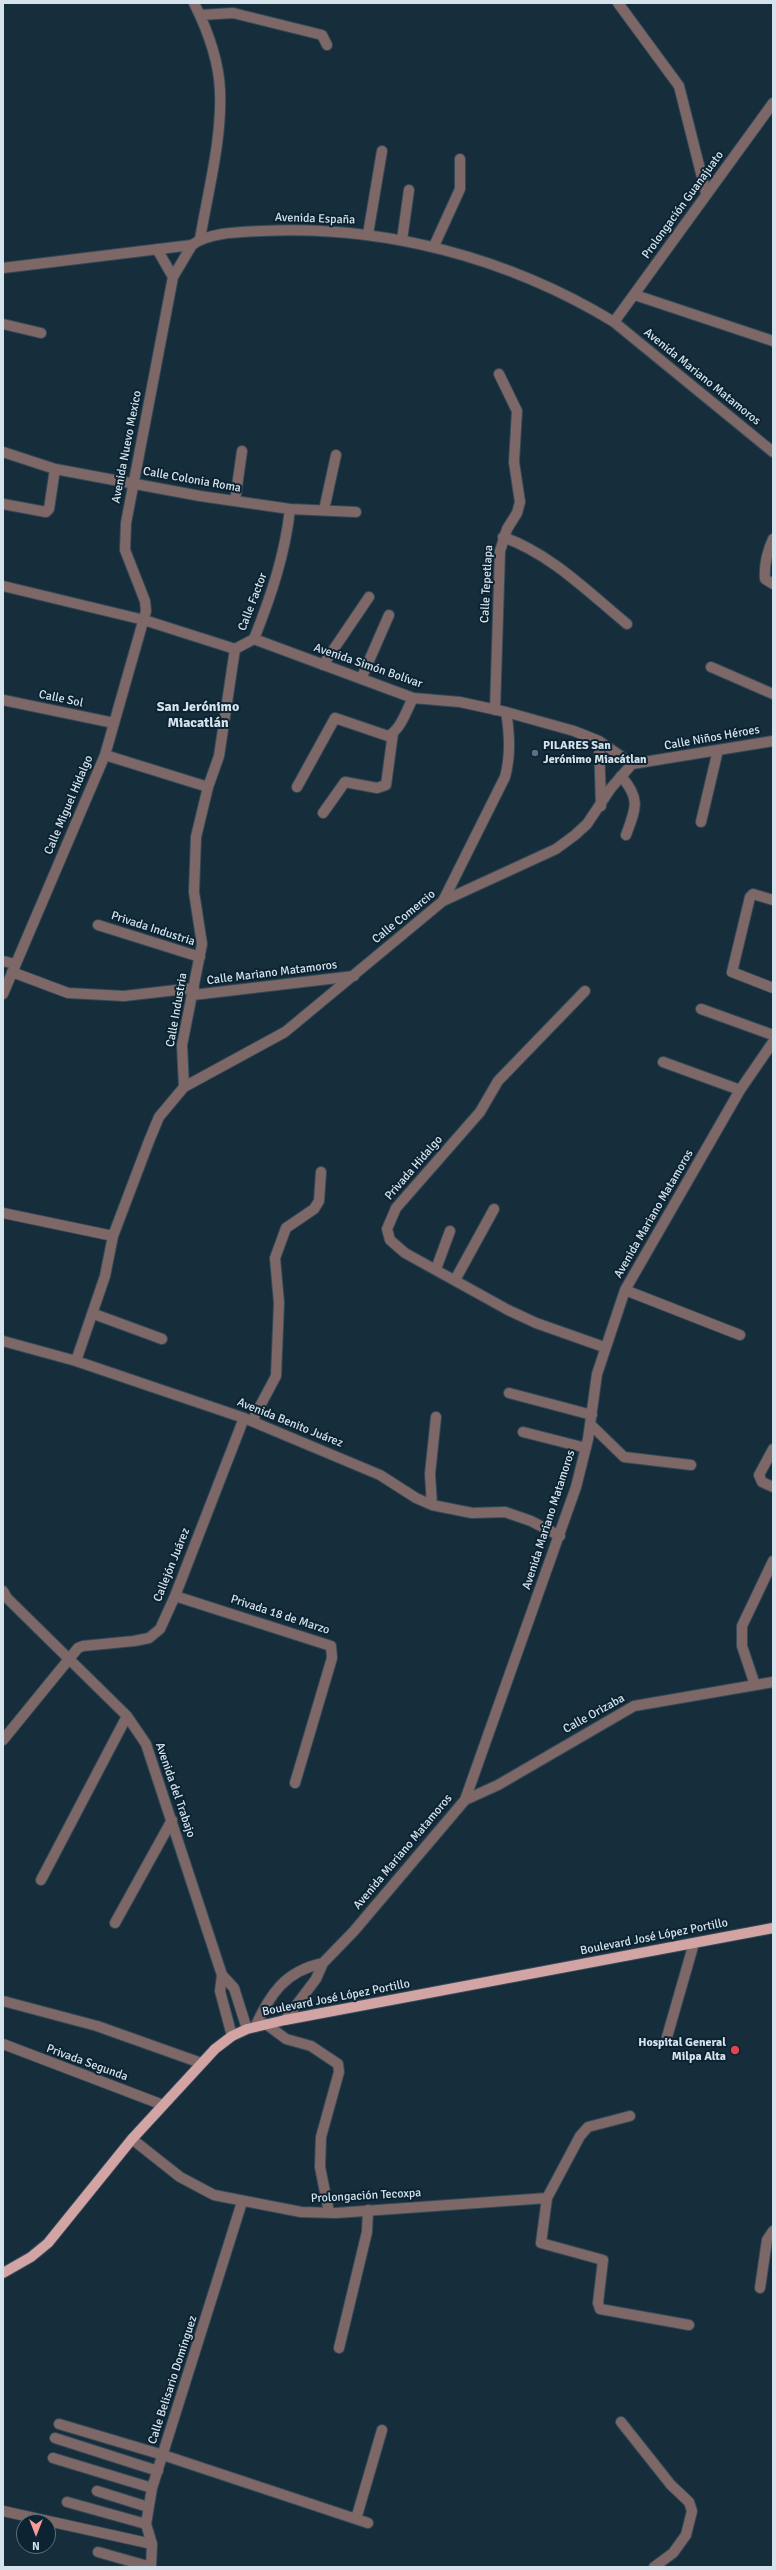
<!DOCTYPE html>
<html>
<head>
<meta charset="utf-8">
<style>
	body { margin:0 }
	#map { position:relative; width:776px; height:2570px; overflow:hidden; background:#162d3c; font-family:Signika,sans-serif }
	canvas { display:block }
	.frame { position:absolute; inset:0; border:4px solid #d5e3ed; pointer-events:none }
	.north { position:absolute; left:16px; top:2514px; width:40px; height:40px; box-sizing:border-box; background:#0c2332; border:1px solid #5c707d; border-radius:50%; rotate:180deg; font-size:11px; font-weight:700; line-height:16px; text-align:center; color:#d5e3ed }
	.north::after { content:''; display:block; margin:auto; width:14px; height:18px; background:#f59b9b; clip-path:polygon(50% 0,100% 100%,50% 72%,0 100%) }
</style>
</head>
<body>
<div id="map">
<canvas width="776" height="2570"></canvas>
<div class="frame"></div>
<div class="north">N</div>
</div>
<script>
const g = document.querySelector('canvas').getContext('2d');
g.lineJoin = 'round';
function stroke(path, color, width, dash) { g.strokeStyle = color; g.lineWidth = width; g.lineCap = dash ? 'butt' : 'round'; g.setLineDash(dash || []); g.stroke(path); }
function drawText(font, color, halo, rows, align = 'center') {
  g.font = font + ' Signika,sans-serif'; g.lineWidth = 4; g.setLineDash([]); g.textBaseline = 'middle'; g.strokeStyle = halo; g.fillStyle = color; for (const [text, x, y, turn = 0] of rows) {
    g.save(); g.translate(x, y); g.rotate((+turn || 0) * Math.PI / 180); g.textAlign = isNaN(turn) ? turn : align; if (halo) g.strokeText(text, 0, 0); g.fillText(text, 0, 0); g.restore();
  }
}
const minor = new Path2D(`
	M 194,3 C 207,29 219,61 220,91 C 222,140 208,191 200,239
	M 618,3 L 679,86 L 706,193
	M 200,15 L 233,13 L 322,35 L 327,45
	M 368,234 L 382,151
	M 402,240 L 409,190
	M 434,246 L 460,189 L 460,159
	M 157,249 L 173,277
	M 3,268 L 192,245 C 209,232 241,232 262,231 C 385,225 509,258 614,322 L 773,452
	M 635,295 L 773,341
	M 614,322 L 773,103
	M 3,324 L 41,333
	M 3,452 L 55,469 L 200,496 L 290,509 L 356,512
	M 235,501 L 242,451
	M 3,504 L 46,512 L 49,509 L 55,469
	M 324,510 L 336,455
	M 503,537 C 551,554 588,592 627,624
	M 773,539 C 767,552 764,565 765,579 L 773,584
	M 3,586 L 144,620 L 235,649
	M 254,639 L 413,698 L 460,702 L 506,712 L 574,731 L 599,741 L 632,764
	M 323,665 L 369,597
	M 711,667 L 773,694
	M 361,679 L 389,615
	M 3,700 L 114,723
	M 495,710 L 500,551 L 507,529 L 517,513 L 520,502 L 514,462 L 517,411 L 499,374
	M 599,741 L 601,806
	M 105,755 L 208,787
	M 632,764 L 773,741
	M 621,776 C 641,799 636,808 626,835
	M 297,787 L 335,718 L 388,736 C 401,730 407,709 413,698
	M 323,813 L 345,782 L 377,788 L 386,785 L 393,733
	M 701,822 L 718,750
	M 773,900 L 753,894 L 750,897 L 732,972 L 773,988
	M 443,901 L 505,777 C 511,755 510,735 506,712
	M 98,925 L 200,957
	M 3,961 L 15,964
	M 12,972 L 68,993 L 124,996 L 194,988
	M 585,991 L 498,1081 L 480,1112 L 396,1208 L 387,1229 L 390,1240 L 405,1253 L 508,1310 L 536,1323 L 604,1347
	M 3,994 L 105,755 L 146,611 L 145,601 L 125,550 L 126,523 L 173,277 L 192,245
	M 193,995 L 354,976
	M 701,1009 L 773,1035
	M 663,1062 L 740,1090
	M 184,1087 L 182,1045 L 202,944 L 194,892 L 196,837 L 208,787 L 219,756 L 235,649 L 254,639 C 271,596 285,555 290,509
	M 3,1213 L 113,1236
	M 436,1269 L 450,1231
	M 455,1280 L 494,1209
	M 625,1290 L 740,1335
	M 94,1314 L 162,1339
	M 3,1341 L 76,1361 L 244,1418 L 380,1475 L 416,1498 L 432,1505 L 472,1513 L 505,1512 L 531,1521 L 560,1536
	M 76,1361 L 105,1276 L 113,1236 L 149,1141 L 159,1117 L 184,1087 L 285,1032 L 443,901 L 556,849 L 575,835 L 587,824 L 611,788 L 632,764
	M 509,1393 L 592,1415
	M 252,1421 L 276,1376 L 279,1303 L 275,1258 L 286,1228 L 314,1209 L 319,1201 L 321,1172
	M 590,1424 L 624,1457 L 691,1465
	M 523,1432 L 586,1448
	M 773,1449 L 759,1475 L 762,1482 L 773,1487
	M 432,1505 L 430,1474 L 436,1417
	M 3,1591 L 7,1598 L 127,1716 L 146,1744 L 222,1975 L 220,1991 L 232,2036
	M 175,1596 L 331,1646 L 332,1658 L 295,1783
	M 755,1685 L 742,1646 L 742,1626 L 773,1561
	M 3,1740 L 78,1648 L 83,1646 L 134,1641 L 149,1638 L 160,1629 L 175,1596 L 244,1418
	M 465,1800 L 498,1785 L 634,1706 L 773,1682
	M 41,1880 L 127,1716
	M 115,1923 L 172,1820
	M 222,1975 L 234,1988 L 247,2029
	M 3,2001 L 97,2026 L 201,2063
	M 285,2020 L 316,1979 L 323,1963 L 354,1931 L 465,1800 L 576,1487 L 588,1439 L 597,1374 L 625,1290 L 740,1090 L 773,1042
	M 266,2024 L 286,2039 L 311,2046 L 338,2064 L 339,2072 L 321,2137 L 320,2167 L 329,2212
	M 255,2027 C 270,1994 285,1971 323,1963
	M 667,2037 L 694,1943
	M 3,2044 L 163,2105
	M 630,2116 L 588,2127 L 580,2136 L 547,2198 L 541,2243 L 603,2260 L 598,2303 L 600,2309 L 689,2325
	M 132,2139 L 180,2177 L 214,2195 L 301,2212 L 336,2213 L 547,2198
	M 760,2288 L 767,2240 L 773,2231
	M 339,2348 L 367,2232 L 368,2210
	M 621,2422 L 671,2485 L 689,2502 L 692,2511 L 686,2535 L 673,2553 L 654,2567
	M 59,2424 L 163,2455 L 368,2523
	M 55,2438 L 158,2471
	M 53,2458 L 152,2488
	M 97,2491 L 148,2507
	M 67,2502 L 146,2524
	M 3,2511 L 152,2544
	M 356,2519 L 382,2430
	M 98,2552 L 151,2567
	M 151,2567 L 152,2544 L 146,2524 L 152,2488 L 242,2202`);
const major = new Path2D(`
	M 3,2273 L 31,2257 L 48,2243 L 132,2139 L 215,2049 L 232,2036 L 247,2029 L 285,2020 L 773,1928`);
stroke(minor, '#354a58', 12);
stroke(major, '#354a58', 12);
stroke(minor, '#7e6767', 10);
stroke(major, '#d3a4a4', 10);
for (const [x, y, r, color] of [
	[535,753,4,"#5c6f8a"],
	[735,2050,5,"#e0444e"]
]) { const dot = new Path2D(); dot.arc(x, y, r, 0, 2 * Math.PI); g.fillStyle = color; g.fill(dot); stroke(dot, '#0c2332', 1.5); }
drawText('12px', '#d5e3ed', '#0c2332', [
	["Prolongación Guanajuato",683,205,-54],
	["Avenida España",315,219,2],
	["Avenida Mariano Matamoros",702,377,39],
	["Avenida Nuevo Mexico",127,447,-79],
	["Calle Colonia Roma",192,480,10],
	["Calle Tepetlapa",487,584,-87],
	["Calle Factor",253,602,-69],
	["Avenida Simón Bolívar",368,666,19],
	["Calle Sol",61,699,12],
	["Calle Niños Héroes",712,738,-10],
	["Calle Miguel Hidalgo",69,805,-67],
	["Calle Comercio",404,917,-39],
	["Privada Industria",153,929,18],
	["Calle Mariano Matamoros",272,973,-7],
	["Calle Industria",177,1010,-80],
	["Privada Hidalgo",414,1168,-49],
	["Avenida Mariano Matamoros",654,1214,-60],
	["Avenida Benito Juárez",290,1423,22],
	["Avenida Mariano Matamoros",549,1520,-72],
	["Callejón Juárez",172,1565,-68],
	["Privada 18 de Marzo",280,1615,18],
	["Calle Orizaba",594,1714,-29],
	["Avenida del Trabajo",175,1790,71],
	["Avenida Mariano Matamoros",403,1852,-50],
	["Boulevard José López Portillo",654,1937,-11],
	["Boulevard José López Portillo",336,1998,-11],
	["Privada Segunda",87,2063,20],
	["Prolongación Tecoxpa",366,2196,-3],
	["Calle Belisario Domínguez",173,2380,-72]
]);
drawText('bold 12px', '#d5e3ed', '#0c2332', [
	["PILARES San",543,746],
	["Jerónimo Miacátlan",543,760],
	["Hospital General",726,2043,"right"],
	["Milpa Alta",726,2057,"right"]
], 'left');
drawText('bold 14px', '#d5e3ed', '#0c2332', [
	["San Jerónimo",198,707],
	["Miacatlán",198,723]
]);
</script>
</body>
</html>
